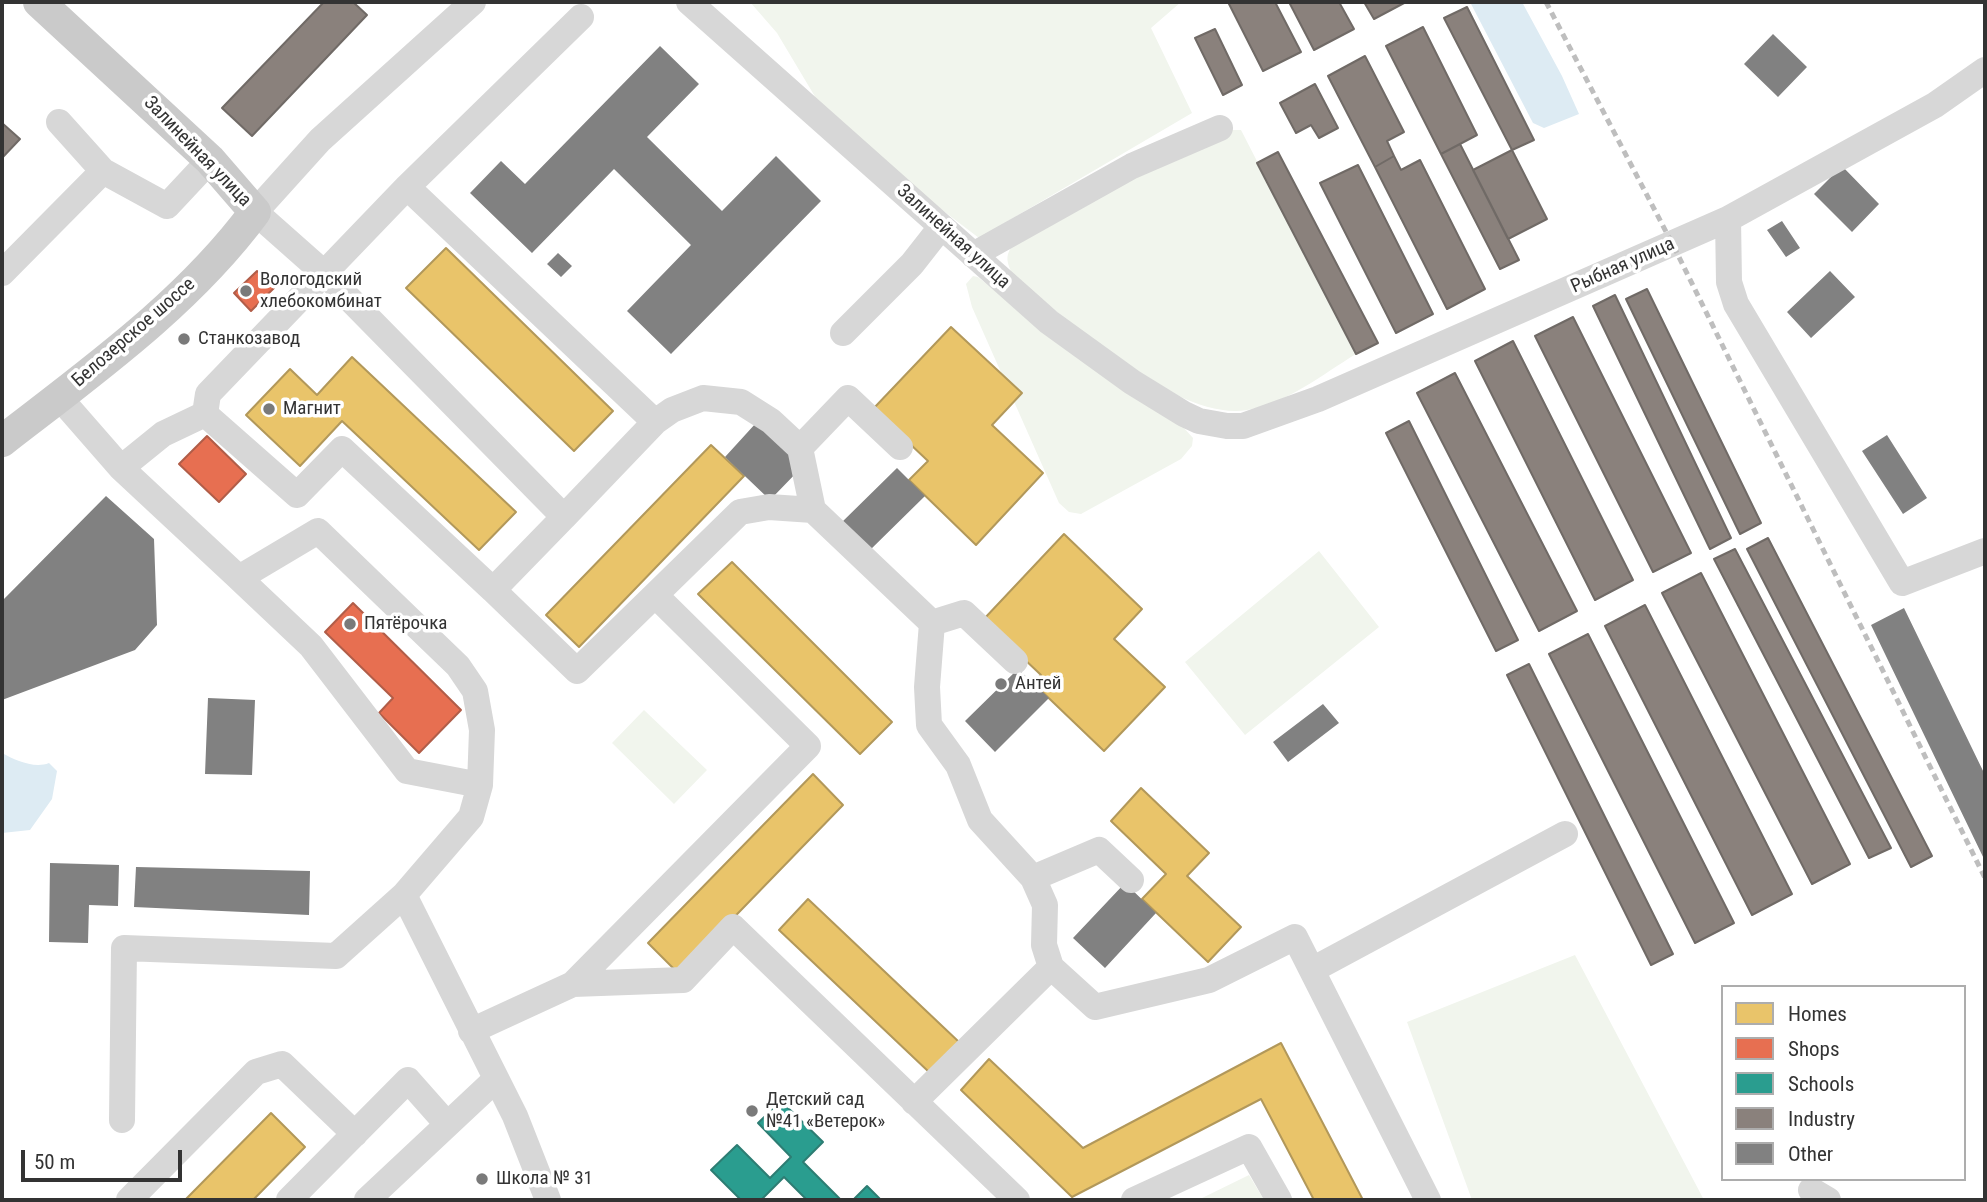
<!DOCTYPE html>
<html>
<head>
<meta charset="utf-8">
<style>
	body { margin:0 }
	#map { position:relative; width:1987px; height:1202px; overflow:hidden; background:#fff; font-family:"Roboto Condensed",sans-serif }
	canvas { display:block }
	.frame { position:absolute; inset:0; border:4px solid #333; pointer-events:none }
	.legend { position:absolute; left:1721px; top:985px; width:245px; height:196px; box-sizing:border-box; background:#fff; border:2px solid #adadad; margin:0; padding:9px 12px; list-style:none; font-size:21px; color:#333 }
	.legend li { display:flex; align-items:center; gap:14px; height:35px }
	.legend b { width:35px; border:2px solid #adadad }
	.scale { position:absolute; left:21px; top:1150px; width:161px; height:32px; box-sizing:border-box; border:4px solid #333; border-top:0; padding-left:9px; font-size:21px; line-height:24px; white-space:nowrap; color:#333; -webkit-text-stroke:5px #fff; paint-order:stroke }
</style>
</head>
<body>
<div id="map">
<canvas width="1987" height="1202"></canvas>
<div class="frame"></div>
<ul class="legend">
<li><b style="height:19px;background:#e9c46a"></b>Homes</li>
<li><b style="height:19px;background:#e76f51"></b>Shops</li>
<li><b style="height:19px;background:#2a9d8f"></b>Schools</li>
<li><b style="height:19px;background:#8a817c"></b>Industry</li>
<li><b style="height:19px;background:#818181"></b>Other</li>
</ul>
<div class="scale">50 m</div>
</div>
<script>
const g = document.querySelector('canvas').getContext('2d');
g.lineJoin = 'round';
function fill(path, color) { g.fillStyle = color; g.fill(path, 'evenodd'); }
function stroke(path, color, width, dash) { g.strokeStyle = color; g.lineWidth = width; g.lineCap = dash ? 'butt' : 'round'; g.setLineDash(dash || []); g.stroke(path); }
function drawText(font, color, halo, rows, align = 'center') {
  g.font = font + ' "Roboto Condensed",sans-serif'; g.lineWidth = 7; g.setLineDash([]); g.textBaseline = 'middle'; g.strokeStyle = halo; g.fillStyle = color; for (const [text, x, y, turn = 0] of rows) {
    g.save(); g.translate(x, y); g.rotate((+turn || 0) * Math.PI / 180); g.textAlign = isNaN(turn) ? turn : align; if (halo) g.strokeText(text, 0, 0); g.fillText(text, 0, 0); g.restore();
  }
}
fill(new Path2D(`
	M 750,2 L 1181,2 L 1151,28 L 1192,113 L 979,238 L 887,168 L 820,105 L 777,33 Z
	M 1231,130 L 1241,130 L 1356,354 C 1323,374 1286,404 1247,410 C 1176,422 1063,317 1012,273 C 1005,259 1006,253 1016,241 L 1090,199 Z
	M 973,276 L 978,277 L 1057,341 L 1184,428 L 1193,438 L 1192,446 L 1181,459 L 1081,514 L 1069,512 L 1059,503 L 972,307 L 966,284 Z
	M 1319,551 L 1379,627 L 1245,735 L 1185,662 Z
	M 644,710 L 707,770 L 674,804 L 612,743 Z
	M 1575,955 L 1704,1200 L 1472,1200 L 1407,1022 Z
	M 1249,1175 L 1264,1200 L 1198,1200 Z`), '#f1f5ed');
fill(new Path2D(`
	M 1470,2 L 1522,2 L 1562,76 L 1579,114 L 1544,128 L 1533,123 Z
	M 2,753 C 15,760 34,769 49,763 L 57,771 L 52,799 L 30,830 L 2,833 Z`), '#ddebf3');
const homes = new Path2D(`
	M 446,248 L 613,411 L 574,451 L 406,288 Z
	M 951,327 L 1022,393 L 992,425 L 1043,473 L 976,545 L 909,480 L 928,461 L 873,409 Z
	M 352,357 L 516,512 L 479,550 L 342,421 L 300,466 L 246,415 L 290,369 L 317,395 Z
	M 711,445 L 744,476 L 579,647 L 546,615 Z
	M 1064,534 L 1142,609 L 1114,639 L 1165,687 L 1104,751 L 1033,683 L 1041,675 L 983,620 Z
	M 732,562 L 892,722 L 860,754 L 698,594 Z
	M 813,774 L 843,805 L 679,974 L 648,943 Z
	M 1141,788 L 1209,853 L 1187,876 L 1241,927 L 1208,962 L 1142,899 L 1166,874 L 1111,821 Z
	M 808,899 L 959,1042 L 930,1073 L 779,930 Z
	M 1281,1043 L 1363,1200 L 1314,1200 L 1261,1099 L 1072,1197 L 961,1090 L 989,1059 L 1083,1148 Z
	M 271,1113 L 305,1147 L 253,1200 L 185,1200 Z`);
fill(homes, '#e9c46a');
stroke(homes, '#b2985a', 2);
const shops = new Path2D(`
	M 257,271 L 274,288 L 251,311 L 234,293 Z
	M 207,436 L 246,474 L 219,502 L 179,464 Z
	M 353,603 L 461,710 L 419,753 L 379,713 L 393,698 L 325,632 Z`);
fill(shops, '#e76f51');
stroke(shops, '#b15d48', 2);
const schools = new Path2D(`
	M 781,1101 L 823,1142 L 803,1162 L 841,1200 L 807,1200 L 784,1177 L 761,1200 L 741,1200 L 711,1170 L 737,1145 L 770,1178 L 791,1157 L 758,1123 Z
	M 867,1186 L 881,1200 L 853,1200 Z`);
fill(schools, '#2a9d8f');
stroke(schools, '#2d7d73', 2);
const industry = new Path2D(`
	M 324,2 L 353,2 L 367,15 L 252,136 L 222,108 Z
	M 1228,2 L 1275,2 L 1301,52 L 1263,71 Z
	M 1289,2 L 1339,2 L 1354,29 L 1314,50 Z
	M 1364,2 L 1406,2 L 1374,19 Z
	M 1467,7 L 1534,140 L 1512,150 L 1444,18 Z
	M 1423,27 L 1477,135 L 1441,154 L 1386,46 Z
	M 1215,29 L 1242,85 L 1223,95 L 1195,38 Z
	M 1365,56 L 1404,132 L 1387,141 L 1394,156 L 1375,167 L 1328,76 Z
	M 1315,84 L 1338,128 L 1319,138 L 1311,125 L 1296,133 L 1280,103 Z
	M 2,123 L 20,139 L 2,158 Z
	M 1460,144 L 1519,260 L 1500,269 L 1441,154 Z
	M 1512,150 L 1547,219 L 1508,239 L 1473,170 Z
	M 1278,152 L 1378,343 L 1356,354 L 1257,163 Z
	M 1394,156 L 1401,170 L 1420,160 L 1485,289 L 1447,309 L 1375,167 Z
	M 1358,165 L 1433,314 L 1396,333 L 1320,183 Z
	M 1647,289 L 1761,523 L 1740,534 L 1626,299 Z
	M 1615,295 L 1731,538 L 1710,549 L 1593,306 Z
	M 1573,317 L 1691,553 L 1653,572 L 1535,336 Z
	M 1513,341 L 1633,580 L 1595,600 L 1475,361 Z
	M 1455,373 L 1577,611 L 1539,631 L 1417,393 Z
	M 1409,421 L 1518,640 L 1496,651 L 1386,433 Z
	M 1768,538 L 1932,856 L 1911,867 L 1747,549 Z
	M 1735,549 L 1891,848 L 1869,858 L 1714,559 Z
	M 1701,573 L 1850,864 L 1812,884 L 1662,593 Z
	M 1645,605 L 1792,894 L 1752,915 L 1605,626 Z
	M 1588,634 L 1734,923 L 1695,943 L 1549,654 Z
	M 1529,664 L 1673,954 L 1651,965 L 1507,675 Z`);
fill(industry, '#8a817c');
stroke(industry, '#706a66', 2);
fill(new Path2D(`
	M 1773,34 L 1807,67 L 1778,97 L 1744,64 Z
	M 660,46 L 699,84 L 647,137 L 722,211 L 776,156 L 821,201 L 671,354 L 627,311 L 691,245 L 614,169 L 532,253 L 470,193 L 501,161 L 525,184 Z
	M 1842,166 L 1879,204 L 1852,232 L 1814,194 Z
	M 1782,221 L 1800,248 L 1786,257 L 1767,230 Z
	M 558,253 L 572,266 L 561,277 L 547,264 Z
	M 1830,271 L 1855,297 L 1811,338 L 1787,312 Z
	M 756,423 L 802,467 L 770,500 L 725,457 Z
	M 1887,435 L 1927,498 L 1903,514 L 1862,451 Z
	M 897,468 L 925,496 L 867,553 L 839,525 Z
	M 106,496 L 154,539 L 157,625 L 135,650 L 2,700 L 2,601 Z
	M 1904,608 L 1985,775 L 1985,861 L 1871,625 Z
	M 1018,669 L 1049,698 L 995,752 L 965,721 Z
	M 208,698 L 255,700 L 252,775 L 205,774 Z
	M 1323,704 L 1339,723 L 1288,762 L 1273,742 Z
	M 50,863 L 119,865 L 118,906 L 89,905 L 88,943 L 49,942 Z
	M 136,867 L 310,871 L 309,915 L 134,907 Z
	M 1125,883 L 1156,913 L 1105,968 L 1073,938 Z`), '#818181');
stroke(new Path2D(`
	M 473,2 L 320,140 L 255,212 L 325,274 L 564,517 L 655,422 L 672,410 L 703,398 L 741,402 L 771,421 L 800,448 L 813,510 L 932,623 L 927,687 L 929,725 L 958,765 L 980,820 L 1033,878 L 1045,905 L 1044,945 L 1051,967 L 1095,1007 L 1209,980 L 1295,937 L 1428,1200
	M 689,2 L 1049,322 L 1132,382 L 1184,414 L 1199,421 L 1227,426 L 1243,426 L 1318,399 L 1728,219 L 1935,105 L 1985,70
	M 103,171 L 167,206 L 210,160
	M 407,187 L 655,422
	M 1728,219 L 1729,282 L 1736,304 L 1902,583 L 1985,551
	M 973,255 L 1132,166 L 1220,128
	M 2,273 L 103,171 L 59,122
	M 843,333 L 912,264 L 941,227
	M 59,397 L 121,468 L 239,578 L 318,531 L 458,666 L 475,691 L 482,730 L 480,785 L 471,817 L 404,895 L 515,1116 L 548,1200
	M 205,414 L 297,495 L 342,449 L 493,590 L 564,517
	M 800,448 L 848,398 L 900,447
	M 121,468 L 163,434 L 205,414 L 208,394 L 407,187 L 581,17
	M 239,578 L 311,646 L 407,771 L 480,785
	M 493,590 L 577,671 L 655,595 L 808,746 L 573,984
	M 655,595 L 740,512 L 769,507 L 813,510
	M 932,623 L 964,613 L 1015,661
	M 1033,878 L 1099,850 L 1131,880
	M 1312,970 L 1565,834
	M 471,1031 L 573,984 L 683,980 L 733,927 L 1017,1200
	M 914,1102 L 1051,967
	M 122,1120 L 124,948 L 336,956 L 404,895
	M 1811,1190 L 1828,1200
	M 129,1200 L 256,1072 L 282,1064 L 355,1134
	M 289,1200 L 408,1080 L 447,1124
	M 367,1200 L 495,1080
	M 1134,1200 L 1249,1147 L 1279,1200`), '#d7d7d7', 26);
stroke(new Path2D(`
	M 2,441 C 91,372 188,303 255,212 L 210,160 L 39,2`), '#cacaca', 32);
stroke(new Path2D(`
	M 1546,2 L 1673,245 L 1985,878`), '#bebebe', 5, [7, 5]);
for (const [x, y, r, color] of [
	[246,291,7,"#7a7a7a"],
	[184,339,7,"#7a7a7a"],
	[269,409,7,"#7a7a7a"],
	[350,624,7,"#7a7a7a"],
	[1001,684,7,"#7a7a7a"],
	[752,1111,7,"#7a7a7a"],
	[482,1179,7,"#7a7a7a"]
]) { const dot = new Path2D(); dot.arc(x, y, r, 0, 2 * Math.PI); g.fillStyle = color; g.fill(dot); stroke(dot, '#fff', 2.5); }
drawText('19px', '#333', '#fff', [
	["Залинейная улица",197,152,46],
	["Залинейная улица",953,237,42],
	["Рыбная улица",1623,266,-24],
	["Белозерское шоссе",134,333,-41]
]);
drawText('19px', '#333', '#fff', [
	["Вологодский",260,280],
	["хлебокомбинат",260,302],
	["Станкозавод",198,339],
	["Магнит",283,409],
	["Пятёрочка",364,624],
	["Антей",1015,684],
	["Детский сад",766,1100],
	["№41 «Ветерок»",766,1122],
	["Школа № 31",496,1179]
], 'left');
</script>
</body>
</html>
